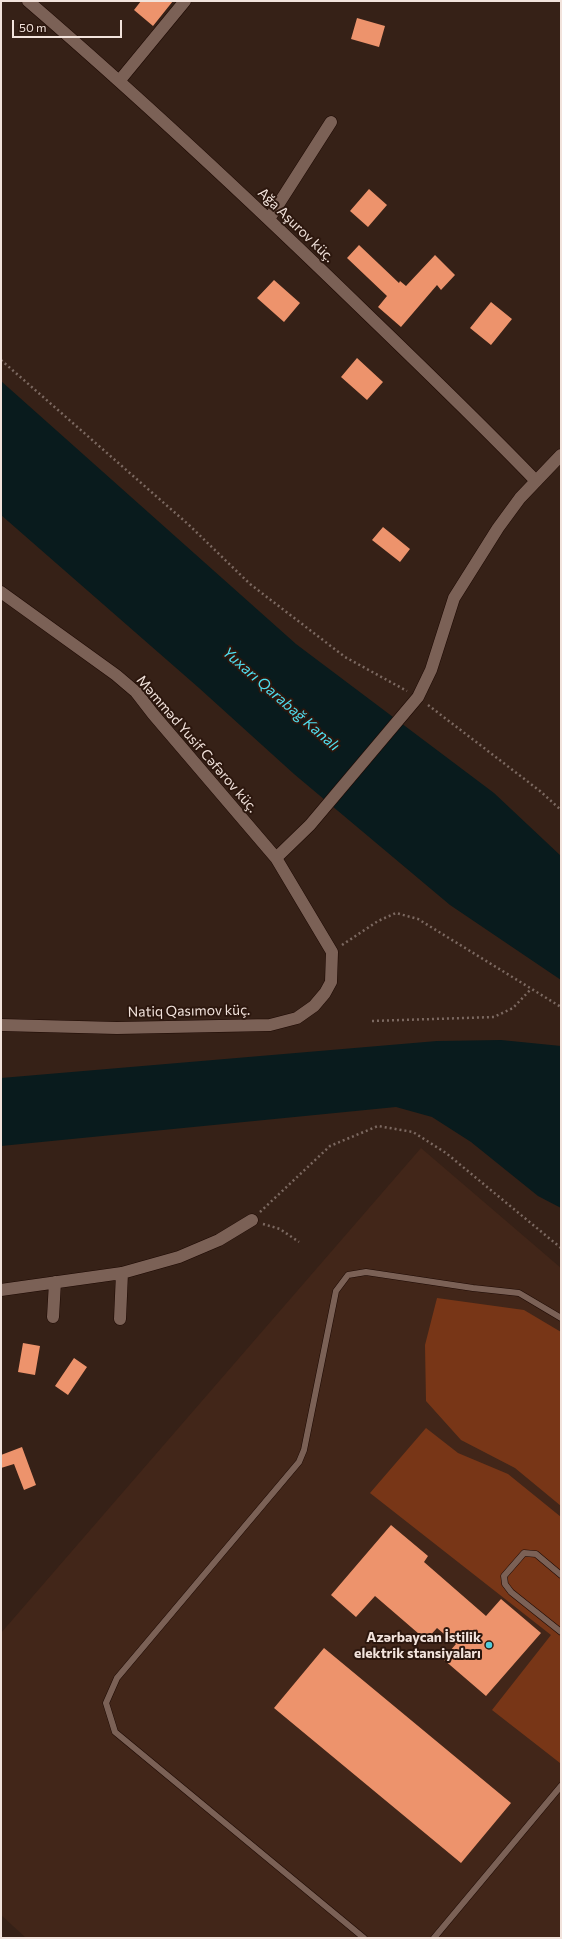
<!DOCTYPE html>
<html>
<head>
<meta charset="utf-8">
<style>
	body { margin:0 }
	#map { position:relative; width:562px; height:1939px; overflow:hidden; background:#362117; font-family:Commissioner,sans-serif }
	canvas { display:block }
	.frame { position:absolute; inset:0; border:2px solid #f2e3dc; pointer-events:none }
	.scale { position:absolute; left:12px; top:20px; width:110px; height:18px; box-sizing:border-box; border:2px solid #f2e3dc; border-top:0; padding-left:5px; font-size:12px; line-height:14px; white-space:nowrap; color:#f2e3dc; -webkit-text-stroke:3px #2c170e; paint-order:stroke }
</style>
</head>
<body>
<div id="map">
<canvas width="562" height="1939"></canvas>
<div class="frame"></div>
<div class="scale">50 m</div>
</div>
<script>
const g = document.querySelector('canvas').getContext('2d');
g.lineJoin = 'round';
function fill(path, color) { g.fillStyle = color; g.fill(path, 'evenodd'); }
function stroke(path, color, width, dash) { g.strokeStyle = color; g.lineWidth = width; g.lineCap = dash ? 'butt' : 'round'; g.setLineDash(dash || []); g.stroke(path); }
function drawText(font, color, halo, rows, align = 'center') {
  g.font = font + ' Commissioner,sans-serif'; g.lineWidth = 4; g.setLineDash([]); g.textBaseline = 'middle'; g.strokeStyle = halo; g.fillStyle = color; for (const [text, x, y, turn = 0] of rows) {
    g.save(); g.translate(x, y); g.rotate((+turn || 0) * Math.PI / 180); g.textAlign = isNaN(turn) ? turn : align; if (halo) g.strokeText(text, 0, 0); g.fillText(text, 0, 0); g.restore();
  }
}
fill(new Path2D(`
	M 421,1148 L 561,1268 L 561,1938 L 26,1938 L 1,1915 L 1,1633 Z`), '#422619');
fill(new Path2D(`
	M 437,1298 L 524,1310 L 561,1332 L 561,1506 L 515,1468 L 461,1440 L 426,1401 L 425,1345 Z
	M 426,1428 L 458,1453 L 508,1474 L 561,1517 L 560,1763 L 492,1710 L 551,1635 L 370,1493 Z`), '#783617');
fill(new Path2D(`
	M 1,381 L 296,644 L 494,793 L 561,856 L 561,980 L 450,905 L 294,774 L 199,688 L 1,515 Z
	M 501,1040 L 561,1046 L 561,1208 L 538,1196 L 471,1142 L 432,1117 L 396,1107 L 1,1146 L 1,1078 L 437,1041 Z`), '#091b1d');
fill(new Path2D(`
	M 141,1 L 173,1 L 153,26 L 134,10 Z
	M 357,18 L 385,26 L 379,47 L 351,39 Z
	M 369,189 L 387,205 L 368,227 L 350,211 Z
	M 359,245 L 399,283 L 400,281 L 406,286 L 435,255 L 455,275 L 441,290 L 437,285 L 401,327 L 378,307 L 387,296 L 347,258 Z
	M 274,280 L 300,303 L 284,322 L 257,298 Z
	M 491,302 L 512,319 L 491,345 L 470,328 Z
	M 357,358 L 383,382 L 367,400 L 341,377 Z
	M 383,527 L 410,549 L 400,562 L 372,540 Z
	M 23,1343 L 40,1346 L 35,1375 L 18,1372 Z
	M 74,1358 L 87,1367 L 68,1395 L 55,1386 Z
	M 22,1447 L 36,1485 L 24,1490 L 14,1464 L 1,1468 L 1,1455 Z
	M 391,1525 L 428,1556 L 424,1562 L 486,1616 L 501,1599 L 541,1633 L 486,1696 L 443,1659 L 456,1644 L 437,1628 L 426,1640 L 375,1596 L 356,1617 L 331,1595 Z
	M 324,1648 L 511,1803 L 461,1863 L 274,1708 Z`), '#ed936c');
const service = new Path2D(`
	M 561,1575 L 536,1554 L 524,1553 L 504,1576 L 505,1584 L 511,1592 L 561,1632
	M 364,1938 L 115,1732 L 106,1703 L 117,1678 L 299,1462 L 304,1450 L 336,1291 L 348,1275 L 366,1272 L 473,1288 L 519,1293 L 561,1318
	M 434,1938 L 561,1786`);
const minor = new Path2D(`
	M 28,1 C 144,101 256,206 366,313 C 423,368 480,423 535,480
	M 120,80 L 185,1
	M 269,219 L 331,122
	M 1,592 L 116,675 L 136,692 L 153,714 L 276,858 L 332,952 L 331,982 L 325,993 L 314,1006 L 297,1018 L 270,1025 L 117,1028 L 1,1025
	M 276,858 L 310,825 L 418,697 L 431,670 L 454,598 L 498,528 L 520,498 L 561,455
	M 1,1290 L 122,1273 L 179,1257 L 219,1240 L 252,1220
	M 53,1317 L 55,1282
	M 120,1319 L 122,1273`);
stroke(service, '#1d0903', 7);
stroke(minor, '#1d0903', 13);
stroke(new Path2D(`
	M 1,360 L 189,525 L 250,584 L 345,657 L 407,691
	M 428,705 L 540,791 L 561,810
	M 342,945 L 378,921 L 396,913 L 418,919 L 561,1007
	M 372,1021 L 494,1017 L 513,1008 L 531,989
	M 260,1212 L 330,1146 L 378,1126 L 413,1132 L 446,1153 L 561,1248
	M 263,1224 L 280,1229 L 299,1242`), '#7c6961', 2.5, [2, 3]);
stroke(service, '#7b6156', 6);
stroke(minor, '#7b6156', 12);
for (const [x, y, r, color] of [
	[489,1645,4,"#52cbda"]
]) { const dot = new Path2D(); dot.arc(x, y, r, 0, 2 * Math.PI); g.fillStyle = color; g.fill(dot); stroke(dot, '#2c170e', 1.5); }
drawText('14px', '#f2e3dc', '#2c170e', [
	["Ağa Aşurov küç.",296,225,44],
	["Məmməd Yusif Cəfərov küç.",197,744,49],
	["Natiq Qasımov küç.",189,1011,-1]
]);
drawText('bold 14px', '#f2e3dc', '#2c170e', [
	["Azərbaycan İstilik",481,1637],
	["elektrik stansiyaları",481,1653]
], 'right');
drawText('italic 15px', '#50ddee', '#2c170e', [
	["Yuxarı Qarabağ Kanalı",281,699,41]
]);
</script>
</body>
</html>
